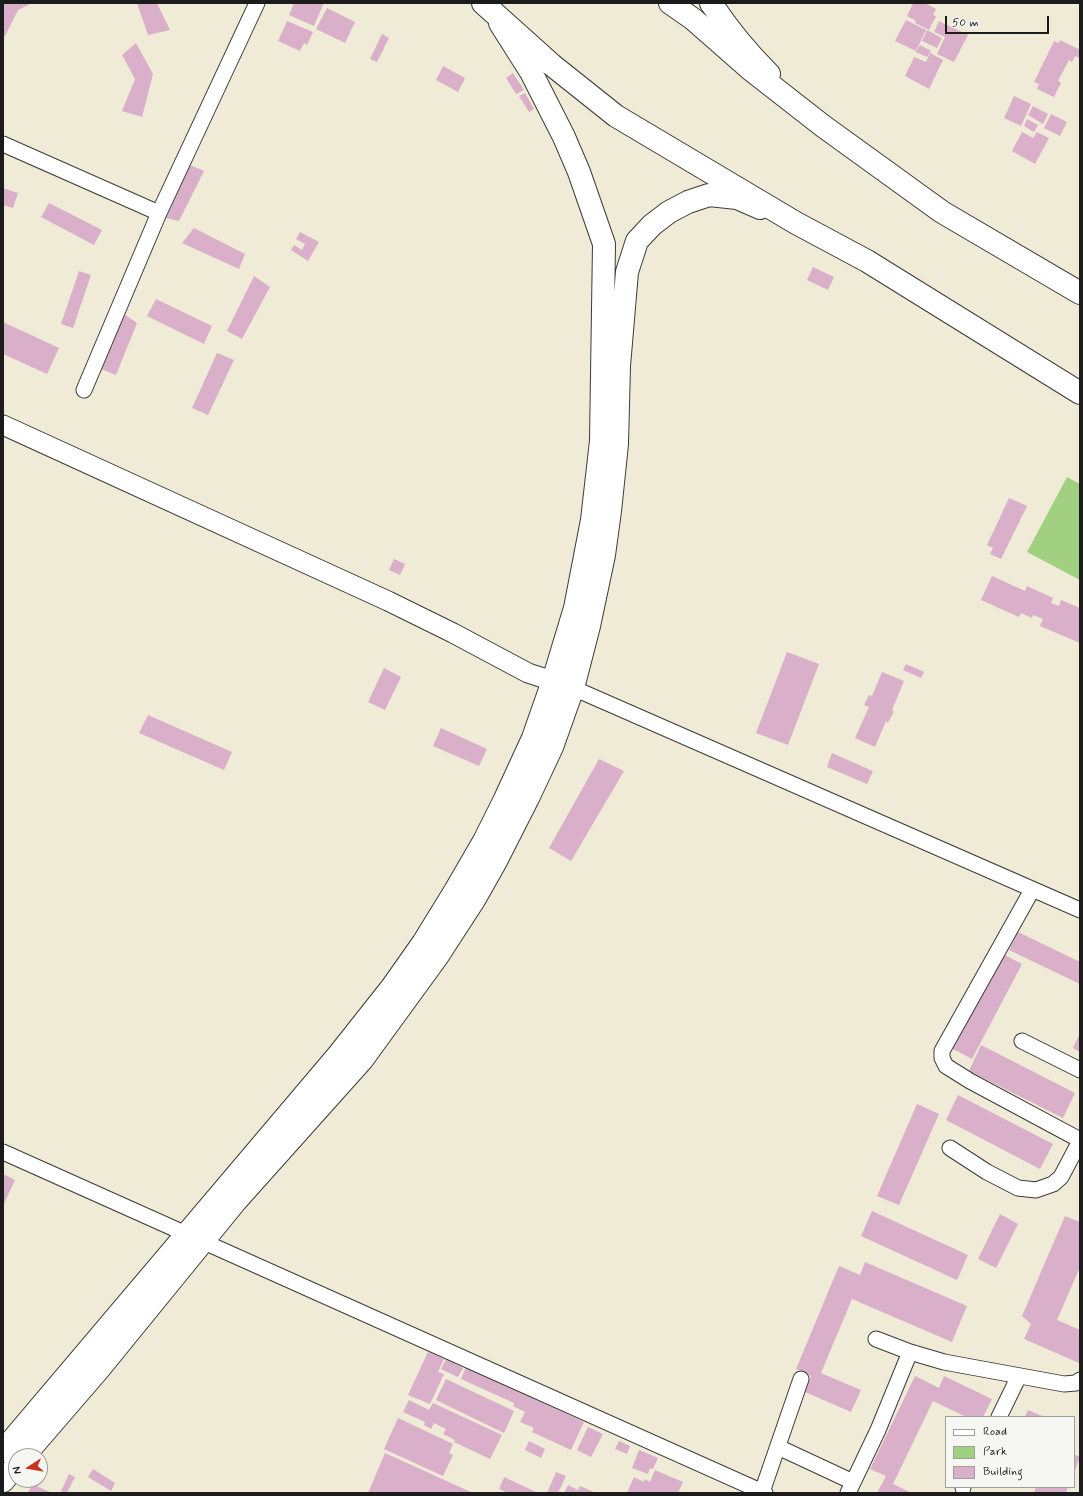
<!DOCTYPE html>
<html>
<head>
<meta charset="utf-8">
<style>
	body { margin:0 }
	#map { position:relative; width:1083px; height:1496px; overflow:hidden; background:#f0ebd7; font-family:Mynerve,sans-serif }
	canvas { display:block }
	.frame { position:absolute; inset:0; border:4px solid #1c1c1c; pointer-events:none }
	.legend { position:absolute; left:945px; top:1416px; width:130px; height:72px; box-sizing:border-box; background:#f6f6f2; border:1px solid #9f9f9c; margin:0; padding:5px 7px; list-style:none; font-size:12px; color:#1c1c1c }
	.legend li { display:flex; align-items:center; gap:8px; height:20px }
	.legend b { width:20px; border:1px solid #9f9f9c }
	.north { position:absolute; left:8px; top:1448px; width:40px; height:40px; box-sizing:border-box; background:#f6f6f2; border:1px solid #9f9f9c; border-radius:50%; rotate:258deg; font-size:11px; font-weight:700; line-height:16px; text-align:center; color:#1c1c1c }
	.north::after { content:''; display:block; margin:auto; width:14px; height:18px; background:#c8321e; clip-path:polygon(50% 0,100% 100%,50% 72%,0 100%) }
	.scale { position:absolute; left:945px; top:16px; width:104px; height:18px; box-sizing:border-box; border:2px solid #1c1c1c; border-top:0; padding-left:5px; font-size:12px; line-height:14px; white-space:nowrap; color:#1c1c1c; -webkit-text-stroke:3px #f6f6f2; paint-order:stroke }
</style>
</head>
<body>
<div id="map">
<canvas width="1083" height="1496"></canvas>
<div class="frame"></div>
<ul class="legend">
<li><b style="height:5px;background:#fff"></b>Road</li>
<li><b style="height:11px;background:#a1d180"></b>Park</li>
<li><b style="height:11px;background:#d9afca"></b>Building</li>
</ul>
<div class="north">N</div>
<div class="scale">50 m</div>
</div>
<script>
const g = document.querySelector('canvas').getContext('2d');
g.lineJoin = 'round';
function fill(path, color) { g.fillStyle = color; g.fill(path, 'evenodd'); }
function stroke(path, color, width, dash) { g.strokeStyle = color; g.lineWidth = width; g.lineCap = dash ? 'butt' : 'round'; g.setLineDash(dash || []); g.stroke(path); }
fill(new Path2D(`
	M 1067,477 L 1080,484 L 1080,580 L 1027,552 Z`), '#a1d180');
fill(new Path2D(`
	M 3,3 L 32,3 L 18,10 L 5,36 L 3,35 Z
	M 137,3 L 157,3 L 170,30 L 148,35 Z
	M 294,3 L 324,3 L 314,26 L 289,15 Z
	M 913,3 L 925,3 L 936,9 L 933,15 L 936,16 L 929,30 L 915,23 L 916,21 L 907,16 Z
	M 327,8 L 355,22 L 345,43 L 316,29 Z
	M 906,20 L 926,30 L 916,51 L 895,41 Z
	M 287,21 L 313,32 L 307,45 L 304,43 L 300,51 L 278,41 Z
	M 939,21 L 968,35 L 954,62 L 937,54 L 945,37 L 934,32 Z
	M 927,30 L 942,38 L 937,48 L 922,41 Z
	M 382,34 L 389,38 L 377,62 L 370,59 Z
	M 1060,40 L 1078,49 L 1080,46 L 1080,58 L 1075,56 L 1072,62 L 1069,60 L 1058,81 L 1061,83 L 1054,97 L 1037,89 L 1039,84 L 1034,82 L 1054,41 L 1059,43 Z
	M 136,43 L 153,74 L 142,117 L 122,111 L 135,79 L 122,55 Z
	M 920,45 L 931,51 L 927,57 L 916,52 Z
	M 930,53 L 943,60 L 929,89 L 905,76 L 914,57 L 926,62 Z
	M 443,66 L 465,78 L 458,92 L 436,80 Z
	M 513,73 L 524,90 L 516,94 L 506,78 Z
	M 525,93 L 534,109 L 529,112 L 519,96 Z
	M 1014,96 L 1031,104 L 1021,126 L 1004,118 Z
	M 1033,106 L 1048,114 L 1043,124 L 1028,115 Z
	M 1051,114 L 1067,122 L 1060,136 L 1044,128 Z
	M 1027,119 L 1038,125 L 1034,132 L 1024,126 Z
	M 1022,132 L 1033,138 L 1037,132 L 1049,138 L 1035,164 L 1012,151 Z
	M 190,165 L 204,171 L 179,221 L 166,218 Z
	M 3,188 L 18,193 L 13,208 L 3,205 Z
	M 49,203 L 102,230 L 94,245 L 41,217 Z
	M 194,228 L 245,254 L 239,269 L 182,243 Z
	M 300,232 L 319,242 L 308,261 L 291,250 L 294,245 L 302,250 L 305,244 L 296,239 Z
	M 813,267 L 834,277 L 828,290 L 807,280 Z
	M 79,271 L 91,275 L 73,328 L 61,324 Z
	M 254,276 L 270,287 L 242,339 L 227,331 Z
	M 156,299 L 212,326 L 204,344 L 147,316 Z
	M 124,314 L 137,323 L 116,375 L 101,369 Z
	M 3,322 L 59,348 L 47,374 L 3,354 Z
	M 217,353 L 234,360 L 208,415 L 192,408 Z
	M 1009,498 L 1027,506 L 1001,559 L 990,554 L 993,548 L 987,545 Z
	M 394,559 L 405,564 L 400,575 L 389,570 Z
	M 992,576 L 1025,591 L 1027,586 L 1053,598 L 1051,603 L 1059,606 L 1061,600 L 1080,608 L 1080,643 L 1040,626 L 1043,619 L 1033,615 L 1032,618 L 1021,613 L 1019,617 L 981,600 Z
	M 787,652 L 819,664 L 788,745 L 756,733 Z
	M 906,664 L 924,672 L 921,678 L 903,670 Z
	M 384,668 L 401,677 L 385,710 L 368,702 Z
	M 882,672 L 904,681 L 892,710 L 894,711 L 888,723 L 886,721 L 875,747 L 855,738 L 869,707 L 864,705 L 869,695 L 872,696 Z
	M 148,715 L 232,752 L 224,770 L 139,733 Z
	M 441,728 L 487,749 L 479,766 L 433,746 Z
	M 832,753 L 873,771 L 867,784 L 827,767 Z
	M 599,759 L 624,771 L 571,861 L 549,848 Z
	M 1018,932 L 1080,962 L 1080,984 L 1009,950 Z
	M 1003,954 L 1022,964 L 972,1059 L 953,1049 Z
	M 1080,1033 L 1080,1052 L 1073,1048 Z
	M 981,1045 L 1075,1093 L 1063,1118 L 969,1071 Z
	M 958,1095 L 1053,1144 L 1040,1169 L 946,1120 Z
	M 917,1104 L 939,1114 L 899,1205 L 877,1196 Z
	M 3,1174 L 15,1180 L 3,1206 Z
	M 872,1211 L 968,1255 L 957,1280 L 861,1236 Z
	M 1000,1214 L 1018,1224 L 996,1268 L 978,1259 Z
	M 1065,1216 L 1080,1222 L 1080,1267 L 1057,1320 L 1080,1330 L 1079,1363 L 1024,1339 L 1031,1324 L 1022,1316 Z
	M 865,1262 L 967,1306 L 952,1342 L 852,1299 L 821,1373 L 861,1390 L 851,1412 L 805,1392 L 811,1376 L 796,1369 L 839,1266 L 860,1275 Z
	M 428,1352 L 444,1359 L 438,1372 L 444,1374 L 430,1404 L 408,1395 Z
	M 446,1359 L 463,1368 L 458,1377 L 441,1369 Z
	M 466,1367 L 584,1422 L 571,1450 L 532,1432 L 534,1428 L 520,1422 L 525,1412 L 513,1406 L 514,1403 L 461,1379 Z
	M 915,1376 L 939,1388 L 944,1376 L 992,1399 L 983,1417 L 966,1417 L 933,1401 L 893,1484 L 912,1493 L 877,1493 L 886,1476 L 870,1469 Z
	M 446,1379 L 514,1411 L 504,1433 L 436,1400 Z
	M 409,1400 L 429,1410 L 433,1403 L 502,1435 L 490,1459 L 454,1442 L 455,1440 L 443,1434 L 446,1429 L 434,1423 L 431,1429 L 424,1425 L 425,1422 L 403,1412 Z
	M 1028,1410 L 1045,1417 L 1025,1417 Z
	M 398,1418 L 453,1444 L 449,1453 L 453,1455 L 443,1476 L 384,1449 Z
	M 588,1427 L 603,1434 L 591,1457 L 577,1450 Z
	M 529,1441 L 545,1449 L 541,1458 L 525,1450 Z
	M 619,1441 L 630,1446 L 627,1454 L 615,1449 Z
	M 639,1450 L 658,1458 L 653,1469 L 650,1468 L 648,1474 L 632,1468 Z
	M 385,1453 L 473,1493 L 368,1493 Z
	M 1074,1454 L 1080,1457 L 1074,1473 Z
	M 93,1469 L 115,1483 L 111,1491 L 88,1477 Z
	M 655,1470 L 683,1482 L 678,1493 L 627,1493 L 634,1477 L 644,1482 L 645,1479 L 650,1482 Z
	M 556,1472 L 566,1476 L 558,1493 L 547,1493 Z
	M 69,1474 L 75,1477 L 67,1493 L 64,1493 L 61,1491 Z
	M 504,1477 L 538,1493 L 508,1493 L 499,1489 Z
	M 32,1484 L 52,1493 L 28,1493 Z
	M 568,1485 L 578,1490 L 580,1486 L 596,1493 L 564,1493 Z
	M 1036,1487 L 1068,1487 L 1066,1493 L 1034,1493 Z`), '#d9afca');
const minor = new Path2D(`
	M 3,144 L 159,213
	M 84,390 L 159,213 L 257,3
	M 573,688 L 1080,910
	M 1032,890 L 942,1051 L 942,1058 L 946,1066 L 970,1081 L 1080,1140
	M 1022,1041 L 1080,1070
	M 950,1148 L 987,1172 L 1018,1188 L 1036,1190 L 1053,1184 L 1061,1177 L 1080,1141
	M 3,1152 L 765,1493
	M 876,1339 L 910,1352
	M 999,1417 L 1019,1376
	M 778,1447 L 853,1482
	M 963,1488 L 963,1487
	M 762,1492 L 801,1379
	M 848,1493 L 878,1430 L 910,1352 L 944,1362 L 1064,1384 L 1076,1383 L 1080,1380`);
const tertiary = new Path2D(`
	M 3,425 L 388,601 L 453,633 L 528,673 L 568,686`);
const primary = new Path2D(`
	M 711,3 C 728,29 747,52 769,74
	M 3,1451 L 339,1054 L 392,987 L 423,943 L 455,891 L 484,841 L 504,801 L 533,738 L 553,681 L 575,608 L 592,520 L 601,441 L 604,244 L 579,172 L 564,137 L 531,72 L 500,23
	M 24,1456 L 99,1369 L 235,1202 L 362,1060 L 437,957 L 474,900 L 496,861 L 529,796 L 552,747 L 573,688 L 589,626 L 604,555 L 610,511 L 617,444 L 619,366 L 627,272 L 637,241 L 652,225 L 669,212 L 688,202 L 709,195 L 737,198 L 760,208
	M 3,1481 L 16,1466`);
const trunk = new Path2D(`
	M 483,3 L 552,65 L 616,116 L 796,223 L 867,261 L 1080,393
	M 670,3 L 693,19 L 750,69 L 823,126 L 942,212 L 1080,293`);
stroke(minor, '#3c3b38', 17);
stroke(tertiary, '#3c3b38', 21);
stroke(primary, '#3c3b38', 24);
stroke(trunk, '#3c3b38', 24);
stroke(minor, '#fff', 15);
stroke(tertiary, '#fff', 19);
stroke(primary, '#fff', 22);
stroke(trunk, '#fff', 22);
</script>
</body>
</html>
